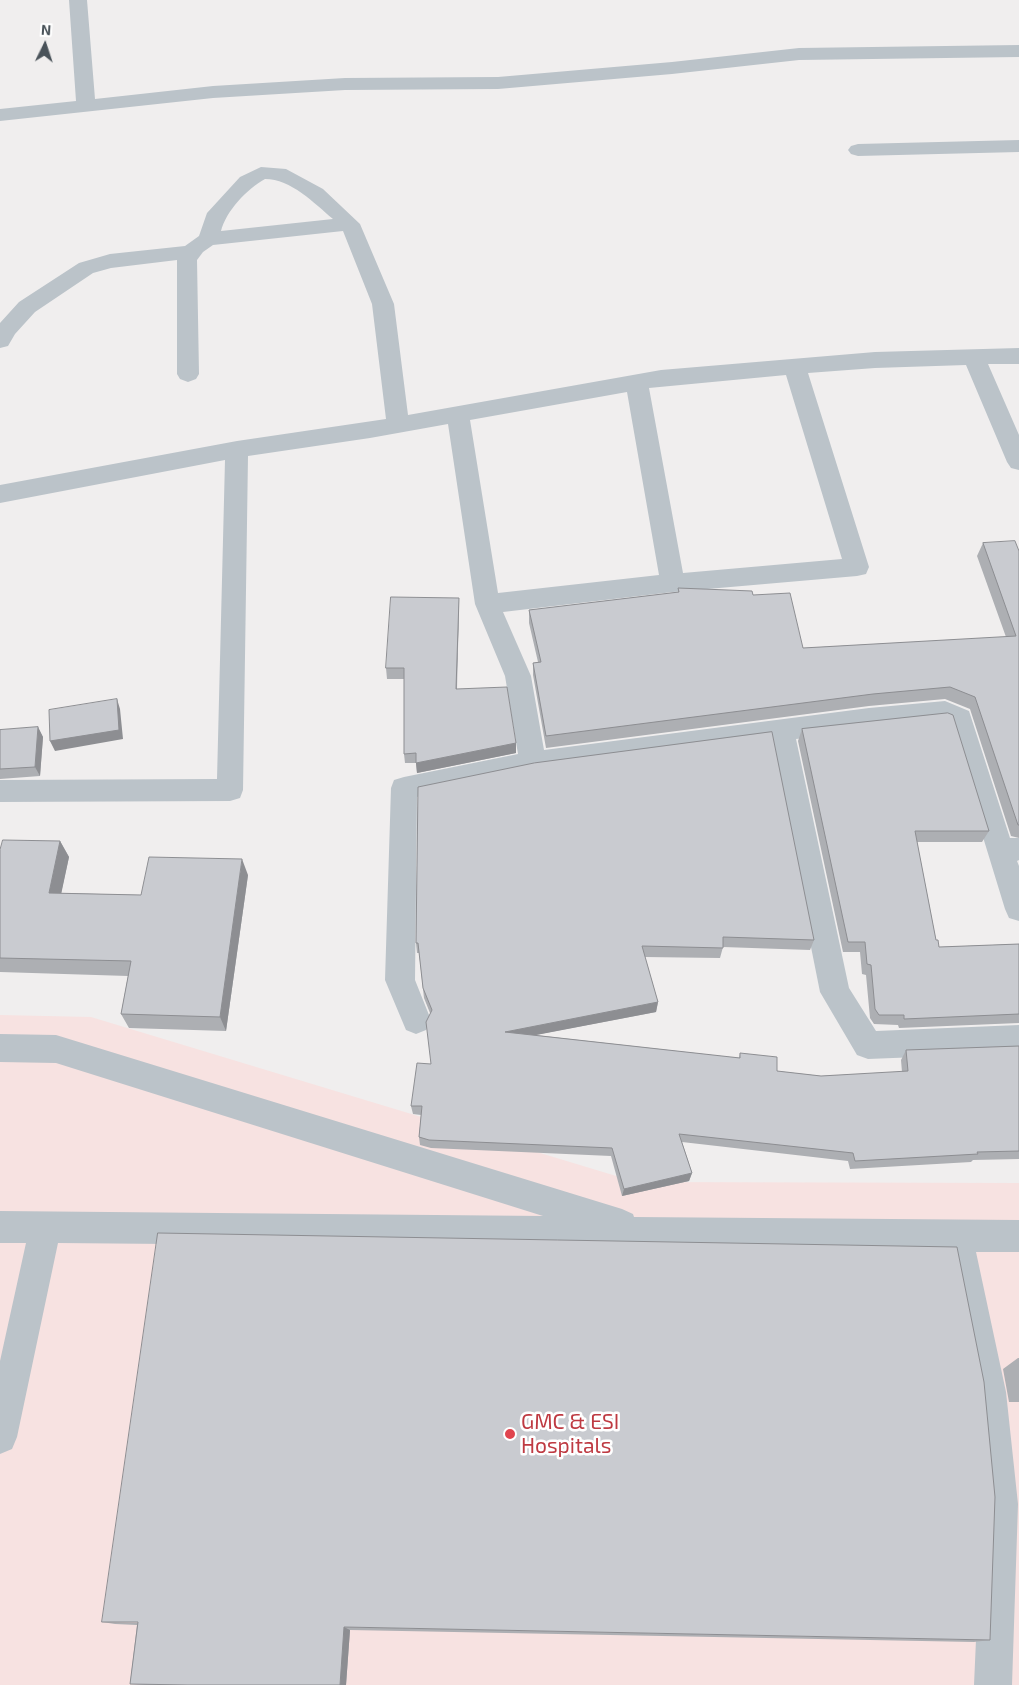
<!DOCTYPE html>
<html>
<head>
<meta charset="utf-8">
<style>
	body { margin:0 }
	#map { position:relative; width:1019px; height:1685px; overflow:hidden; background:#f0eeee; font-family:"Exo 2",sans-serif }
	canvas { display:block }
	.north { position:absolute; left:20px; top:20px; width:50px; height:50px; -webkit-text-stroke:4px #fff; paint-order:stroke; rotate:4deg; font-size:14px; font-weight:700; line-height:20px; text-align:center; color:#495259 }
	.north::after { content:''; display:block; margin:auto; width:18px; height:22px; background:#495259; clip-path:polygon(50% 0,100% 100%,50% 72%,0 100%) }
</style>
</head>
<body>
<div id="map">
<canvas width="1019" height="1685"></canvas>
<div class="north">N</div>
</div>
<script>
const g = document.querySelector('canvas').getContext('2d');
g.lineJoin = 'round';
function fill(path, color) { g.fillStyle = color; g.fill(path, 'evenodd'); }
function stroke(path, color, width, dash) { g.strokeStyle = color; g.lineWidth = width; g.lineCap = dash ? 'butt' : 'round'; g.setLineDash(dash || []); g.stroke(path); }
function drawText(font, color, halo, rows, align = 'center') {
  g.font = font + ' "Exo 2",sans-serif'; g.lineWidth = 5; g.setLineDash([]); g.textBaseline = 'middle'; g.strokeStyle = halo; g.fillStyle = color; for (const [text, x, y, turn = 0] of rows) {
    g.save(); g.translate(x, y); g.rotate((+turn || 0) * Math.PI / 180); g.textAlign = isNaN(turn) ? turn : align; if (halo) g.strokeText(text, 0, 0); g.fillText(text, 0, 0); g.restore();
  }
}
fill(new Path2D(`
	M 0,1015 L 91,1017 L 636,1182 L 1019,1183 L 1019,1685 L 0,1685 Z`), '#f7e2e1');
fill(new Path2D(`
	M 69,0 L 87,0 L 95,99 L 213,86 L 345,78 L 498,77 L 672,62 L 799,48 L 1019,45 L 1019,57 L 799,60 L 672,74 L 498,89 L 345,90 L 213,98 L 0,121 L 0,109 L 76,101 Z
	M 1019,140 L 1019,152 L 858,156 L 851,154 L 848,150 L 851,146 L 858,144 Z
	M 261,167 L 286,169 L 323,189 L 360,224 L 394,304 L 408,415 L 661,370 L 875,352 L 1019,348 L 1019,364 L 988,364 L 1019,435 L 1019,470 L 1011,468 L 1007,462 L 966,365 L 875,368 L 808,373 L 869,567 L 866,574 L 857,576 L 673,592 L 503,612 L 531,676 L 544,750 L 869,708 L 945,701 L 969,711 L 1010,838 L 1019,838 L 1019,860 L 1017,861 L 1019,866 L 1019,921 L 1009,918 L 1005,909 L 949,726 L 943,723 L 796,739 L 849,988 L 876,1031 L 1019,1025 L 1019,1053 L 868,1059 L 857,1055 L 820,992 L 770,742 L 533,773 L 417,797 L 415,980 L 431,1020 L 426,1030 L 416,1034 L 406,1030 L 385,980 L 391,788 L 394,780 L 404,777 L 518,754 L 505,676 L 475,604 L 448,424 L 370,438 L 248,456 L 243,790 L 240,798 L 230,801 L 0,802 L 0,780 L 217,779 L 225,460 L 0,503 L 0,485 L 237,441 L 386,419 L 372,304 L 343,231 L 213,245 L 203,252 L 197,260 L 199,374 L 196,379 L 188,382 L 180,379 L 177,374 L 177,260 L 111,268 L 93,273 L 35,312 L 15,334 L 8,346 L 0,348 L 0,323 L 19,302 L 79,263 L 110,254 L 185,246 L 199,236 L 207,213 L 240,177 ZM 265,179 C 291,179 314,203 333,219 L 221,231 C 226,211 247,189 265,179 ZM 786,375 L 842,559 L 683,573 L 649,388 ZM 627,392 L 659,575 L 498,593 L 470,420 Z
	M 0,1034 L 56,1035 L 622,1209 L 633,1214 L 634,1217 L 1019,1220 L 1019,1252 L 976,1252 L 1006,1392 L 1018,1504 L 1012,1685 L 974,1685 L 982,1504 L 972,1392 L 944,1251 L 58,1243 L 17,1437 L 12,1449 L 0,1454 L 0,1361 L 26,1243 L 0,1243 L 0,1211 L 543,1216 L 56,1063 L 0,1062 Z`), '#bbc3c9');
fill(new Path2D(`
	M 983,543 L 1019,551 L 1019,838 L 1011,836 L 970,709 L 945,699 L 869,706 L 546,748 L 533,675 L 533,663 L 538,662 L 529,623 L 529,610 L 678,592 L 678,588 L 753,595 L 803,648 L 1006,637 L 977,556 Z
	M 459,598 L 459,608 L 457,689 L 516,743 L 516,753 L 417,773 L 416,763 L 405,763 L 404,754 L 404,679 L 387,679 L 386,668 Z
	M 38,727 L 43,737 L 40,776 L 0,779 L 0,730 Z
	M 802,729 L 989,831 L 982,842 L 917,842 L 936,940 L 939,947 L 1019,944 L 1019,1023 L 899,1028 L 898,1025 L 874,1024 L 870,1018 L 866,975 L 862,974 L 860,952 L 843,952 L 798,741 Z
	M 418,787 L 814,940 L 810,950 L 723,947 L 720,958 L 645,957 L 658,1002 L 656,1012 L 535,1035 L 739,1058 L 740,1053 L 777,1071 L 821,1076 L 902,1072 L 901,1060 L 906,1050 L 1019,1046 L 1019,1159 L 973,1160 L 971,1162 L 850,1169 L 848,1161 L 682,1142 L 692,1173 L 689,1181 L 622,1196 L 611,1156 L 431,1148 L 420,1145 L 419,1137 L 421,1115 L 413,1114 L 411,1106 L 431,1064 L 430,1013 L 424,998 L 419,953 L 417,953 L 416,943 Z
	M 60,841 L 69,857 L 61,893 L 141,895 L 248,875 L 226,1031 L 129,1028 L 121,1014 L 128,976 L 0,972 L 0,850 Z
	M 1018,1358 L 1019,1358 L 1019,1402 L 1009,1402 L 1003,1369 Z
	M 102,1622 L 990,1640 L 974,1642 L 350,1630 L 346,1685 L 146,1685 L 130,1684 L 137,1625 L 115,1624 Z`), '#adafb3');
fill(new Path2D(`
	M 459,598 L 459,608 L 456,699 L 456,689 Z
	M 117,699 L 120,709 L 123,739 L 55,751 L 50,741 Z
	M 38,727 L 43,737 L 40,776 L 35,767 Z
	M 516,743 L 516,753 L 417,773 L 416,763 Z
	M 60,841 L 69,857 L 58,909 L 49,893 Z
	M 242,859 L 248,875 L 226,1031 L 220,1017 Z
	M 658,1002 L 656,1012 L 505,1041 L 505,1032 Z
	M 692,1173 L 689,1181 L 622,1196 L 624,1189 Z
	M 344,1627 L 350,1630 L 346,1685 L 340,1685 Z`), '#8d8e92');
const building = new Path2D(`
	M 1015,541 L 1019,551 L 1019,825 L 1018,825 L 975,697 L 950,687 L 873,694 L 546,736 L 533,663 L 541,662 L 529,610 L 679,592 L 678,588 L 752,591 L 753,595 L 790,593 L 803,648 L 1016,636 L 983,543 Z
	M 391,597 L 459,598 L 456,689 L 507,687 L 516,743 L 416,763 L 416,753 L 404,754 L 404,668 L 386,668 Z
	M 117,699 L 119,730 L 50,741 L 49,710 Z
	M 948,713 L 953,715 L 989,831 L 915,831 L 936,940 L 938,940 L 939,947 L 1019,944 L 1019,1014 L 904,1019 L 904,1015 L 879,1015 L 875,1009 L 871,965 L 867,964 L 865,942 L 848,942 L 802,729 Z
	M 38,727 L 35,767 L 0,769 L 0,730 Z
	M 772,732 L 814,940 L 723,937 L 723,948 L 642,946 L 658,1002 L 505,1032 L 740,1058 L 740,1053 L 777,1057 L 777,1071 L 821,1076 L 908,1071 L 906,1050 L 1019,1046 L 1019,1151 L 977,1152 L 978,1154 L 855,1161 L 853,1153 L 679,1134 L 692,1173 L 624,1189 L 612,1148 L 429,1140 L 419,1137 L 422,1106 L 411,1106 L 417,1063 L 431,1064 L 426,1022 L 432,1010 L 423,988 L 418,943 L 416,943 L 418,787 L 534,763 Z
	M 3,840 L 60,841 L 49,893 L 141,895 L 149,857 L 242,859 L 220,1017 L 121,1014 L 131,961 L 0,958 L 0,850 Z
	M 158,1233 L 957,1247 L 984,1382 L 995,1497 L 990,1640 L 344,1627 L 340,1685 L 187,1685 L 130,1684 L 138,1622 L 102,1622 Z`);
fill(building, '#c9cbd0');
stroke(building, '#8d8e92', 1);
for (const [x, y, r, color] of [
	[510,1434,6,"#e0444e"]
]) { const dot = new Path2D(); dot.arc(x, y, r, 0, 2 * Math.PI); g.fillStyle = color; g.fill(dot); stroke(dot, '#fff', 2); }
drawText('21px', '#be3a42', '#fff', [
	["GMC & ESI",521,1422],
	["Hospitals",521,1446]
], 'left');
</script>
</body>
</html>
